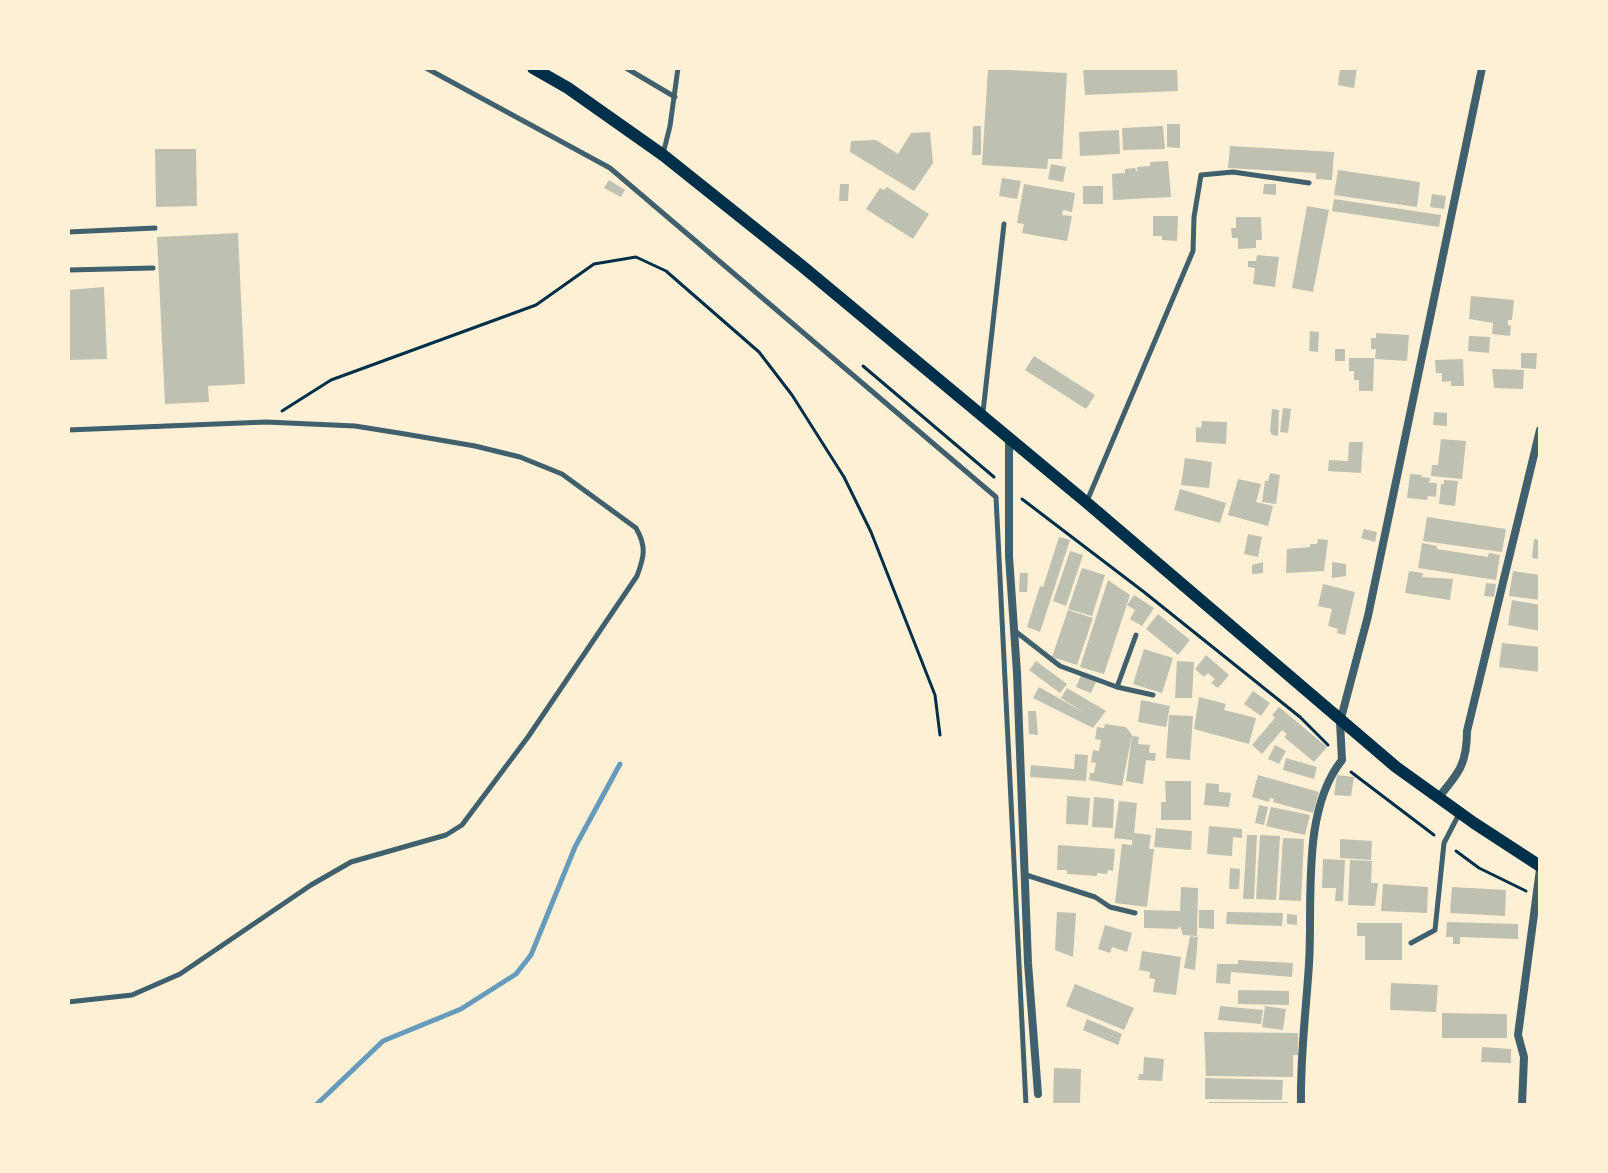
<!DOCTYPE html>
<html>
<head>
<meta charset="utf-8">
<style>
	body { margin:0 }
	#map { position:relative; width:1608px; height:1173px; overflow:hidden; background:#fdf0d5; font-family:"Roboto Condensed",sans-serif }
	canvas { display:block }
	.frame { position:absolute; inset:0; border:70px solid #fdf0d5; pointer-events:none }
</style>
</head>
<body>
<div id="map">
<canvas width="1608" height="1173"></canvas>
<div class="frame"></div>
</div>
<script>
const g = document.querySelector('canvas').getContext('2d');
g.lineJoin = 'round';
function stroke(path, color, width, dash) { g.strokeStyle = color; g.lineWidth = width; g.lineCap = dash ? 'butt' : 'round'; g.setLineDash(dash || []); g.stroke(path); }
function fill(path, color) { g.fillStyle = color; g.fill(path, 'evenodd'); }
stroke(new Path2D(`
	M 316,1105 L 383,1041 L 461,1009 L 516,974 L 531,955 L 575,847 L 620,764`), '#669bbc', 5);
fill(new Path2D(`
	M 1083,68 L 1177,68 L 1178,91 L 1085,95 Z
	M 1340,68 L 1357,68 L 1354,88 L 1338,85 Z
	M 988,69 L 1067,73 L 1062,159 L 1048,159 L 1047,169 L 982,165 Z
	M 1167,124 L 1180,124 L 1180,148 L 1167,147 Z
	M 973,126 L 981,126 L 981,155 L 972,155 Z
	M 1163,126 L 1165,149 L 1123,150 L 1122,128 Z
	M 1119,130 L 1120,154 L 1080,156 L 1079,132 Z
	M 930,132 L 933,163 L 914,191 L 850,152 L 851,141 L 876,140 L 898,154 L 911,133 Z
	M 1230,146 L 1334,152 L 1332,180 L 1316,179 L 1316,173 L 1228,168 Z
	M 155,149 L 196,149 L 197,206 L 156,207 Z
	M 1168,161 L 1171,197 L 1113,200 L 1112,174 L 1125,173 L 1125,169 L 1135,168 L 1137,172 L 1137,167 L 1150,166 L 1150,162 Z
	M 1051,164 L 1066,167 L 1063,182 L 1048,179 Z
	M 1338,170 L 1420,182 L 1417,207 L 1334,195 Z
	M 1002,178 L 1021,181 L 1017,199 L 999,196 Z
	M 609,180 L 625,190 L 621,197 L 604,188 Z
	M 840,184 L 849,184 L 848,201 L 839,201 Z
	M 1024,184 L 1075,193 L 1072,212 L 1063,210 L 1062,215 L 1072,216 L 1067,241 L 1022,233 L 1024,224 L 1017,223 Z
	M 1264,184 L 1276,184 L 1276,195 L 1263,194 Z
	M 1083,186 L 1103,186 L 1103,204 L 1083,204 Z
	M 887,187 L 929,214 L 913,239 L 866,209 L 880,188 L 884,190 Z
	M 1432,194 L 1446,196 L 1444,209 L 1430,207 Z
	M 1334,199 L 1441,215 L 1439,227 L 1332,211 Z
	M 1307,206 L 1329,210 L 1313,292 L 1292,288 Z
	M 1153,216 L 1178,216 L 1177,241 L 1162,240 L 1162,236 L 1153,236 Z
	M 1236,217 L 1261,217 L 1262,240 L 1256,240 L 1256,248 L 1238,249 L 1238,238 L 1232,238 L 1231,228 L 1236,228 Z
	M 238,233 L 245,384 L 208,386 L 209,402 L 165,404 L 157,237 Z
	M 1257,255 L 1279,257 L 1275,287 L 1253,284 L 1255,268 L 1248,267 L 1248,261 L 1256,261 Z
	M 104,287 L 107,359 L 68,360 L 68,290 Z
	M 1471,296 L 1514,300 L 1512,320 L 1508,320 L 1508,325 L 1511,326 L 1510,336 L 1492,334 L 1493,323 L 1469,319 Z
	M 1310,331 L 1319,332 L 1318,352 L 1309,351 Z
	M 1376,333 L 1409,335 L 1407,361 L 1375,359 L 1376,349 L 1371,349 L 1371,338 L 1376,338 Z
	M 1469,336 L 1490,337 L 1489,353 L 1468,351 Z
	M 1335,349 L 1345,349 L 1345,361 L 1335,361 Z
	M 1521,353 L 1537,353 L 1536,369 L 1521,368 Z
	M 1034,356 L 1095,395 L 1086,409 L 1025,370 Z
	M 1349,358 L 1374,358 L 1373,391 L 1359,391 L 1359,380 L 1354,380 L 1354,371 L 1349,371 Z
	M 1463,359 L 1464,386 L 1451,386 L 1451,381 L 1442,382 L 1442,373 L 1436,373 L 1435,360 Z
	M 1492,369 L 1524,370 L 1523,389 L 1494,388 Z
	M 1283,408 L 1291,409 L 1288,433 L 1280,432 Z
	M 1272,409 L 1279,410 L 1278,436 L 1272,435 L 1270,431 Z
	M 1434,412 L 1447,413 L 1447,426 L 1433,425 Z
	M 1202,421 L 1227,422 L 1226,444 L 1196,442 L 1196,427 L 1201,428 Z
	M 1441,439 L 1466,441 L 1462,479 L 1431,476 L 1432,465 L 1438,465 Z
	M 1349,442 L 1363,442 L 1361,473 L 1328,471 L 1329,460 L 1348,461 Z
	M 1185,458 L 1212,462 L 1209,488 L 1181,485 Z
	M 1270,473 L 1280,475 L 1276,504 L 1262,502 L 1265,481 L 1268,481 Z
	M 1410,474 L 1422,475 L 1421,477 L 1430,478 L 1429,483 L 1437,483 L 1436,497 L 1428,496 L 1427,500 L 1407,498 Z
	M 1238,479 L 1261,484 L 1256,502 L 1273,506 L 1268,526 L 1228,515 Z
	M 1444,480 L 1458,481 L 1455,506 L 1439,504 L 1441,484 L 1444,484 Z
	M 1180,489 L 1226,503 L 1220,523 L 1174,510 Z
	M 1427,517 L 1506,529 L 1502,552 L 1423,541 Z
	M 1364,529 L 1377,532 L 1375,542 L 1361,538 Z
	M 1248,534 L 1262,537 L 1258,557 L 1244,554 Z
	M 1059,537 L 1070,540 L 1040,632 L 1027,627 L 1040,586 L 1043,587 Z
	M 1318,539 L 1328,540 L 1324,571 L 1286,573 L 1287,549 L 1310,547 L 1310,544 L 1317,544 Z
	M 1534,539 L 1540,540 L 1540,559 L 1532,558 Z
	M 1422,543 L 1437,546 L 1437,549 L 1488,557 L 1489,553 L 1500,555 L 1496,580 L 1418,568 Z
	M 1070,551 L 1083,555 L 1066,606 L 1053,601 Z
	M 1263,562 L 1263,573 L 1252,574 L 1252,565 Z
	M 1332,562 L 1346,564 L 1346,576 L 1332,578 Z
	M 1082,568 L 1105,575 L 1092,616 L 1068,609 Z
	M 1409,571 L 1423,573 L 1422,577 L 1453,579 L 1450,600 L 1405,593 Z
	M 1513,571 L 1540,575 L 1540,600 L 1509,596 Z
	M 1020,573 L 1028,573 L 1027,592 L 1019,592 Z
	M 1108,580 L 1130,595 L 1104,674 L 1080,667 Z
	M 1486,583 L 1496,584 L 1494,597 L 1484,596 Z
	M 1323,584 L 1355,592 L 1345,635 L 1337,633 L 1338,629 L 1328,626 L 1332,609 L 1318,606 Z
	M 1134,595 L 1154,608 L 1142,626 L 1130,619 L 1135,610 L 1127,605 Z
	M 1512,600 L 1540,605 L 1540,631 L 1508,625 Z
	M 1068,610 L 1093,618 L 1077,665 L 1052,657 Z
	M 1158,614 L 1190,640 L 1178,655 L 1146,629 Z
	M 1502,643 L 1540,647 L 1540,672 L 1499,667 Z
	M 1144,649 L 1173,658 L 1162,693 L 1133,684 Z
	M 1206,655 L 1229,675 L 1218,688 L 1211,683 L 1215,679 L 1208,673 L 1204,677 L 1195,669 Z
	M 1036,661 L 1067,684 L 1060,693 L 1029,670 Z
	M 1177,661 L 1194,662 L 1192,698 L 1175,698 Z
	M 1081,675 L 1096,682 L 1091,693 L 1076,687 Z
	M 1039,687 L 1085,713 L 1061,698 L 1067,688 L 1106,711 L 1093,728 L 1033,698 Z
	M 1253,691 L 1270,703 L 1261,716 L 1244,704 Z
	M 1199,697 L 1226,704 L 1224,710 L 1256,718 L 1249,744 L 1194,729 Z
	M 1141,700 L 1170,706 L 1166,727 L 1138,722 Z
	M 1279,707 L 1327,747 L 1314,762 L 1284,737 L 1287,734 L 1282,730 L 1262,754 L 1252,745 L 1275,718 L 1272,715 Z
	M 1028,711 L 1036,711 L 1038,735 L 1029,734 Z
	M 1169,715 L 1193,716 L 1190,760 L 1166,758 Z
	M 1105,724 L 1126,727 L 1132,735 L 1122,786 L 1089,780 L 1090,773 L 1094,773 L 1096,763 L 1091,762 L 1093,750 L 1099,751 L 1101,740 L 1095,739 L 1097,727 L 1104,728 Z
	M 1132,736 L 1139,737 L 1138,744 L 1150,745 L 1149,753 L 1156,753 L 1155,761 L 1146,760 L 1143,784 L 1126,781 Z
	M 1275,745 L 1286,751 L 1279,764 L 1268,759 Z
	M 1075,754 L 1088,755 L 1086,781 L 1030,777 L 1031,765 L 1074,769 Z
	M 1286,758 L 1317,767 L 1314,779 L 1283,770 Z
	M 1258,775 L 1319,792 L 1313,813 L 1273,802 L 1274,799 L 1270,798 L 1269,802 L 1252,797 Z
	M 1337,775 L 1354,777 L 1351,796 L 1334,795 Z
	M 1165,781 L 1191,781 L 1191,820 L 1161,820 L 1161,802 L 1166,802 Z
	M 1206,783 L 1219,784 L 1219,792 L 1231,793 L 1229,807 L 1204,805 Z
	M 1067,796 L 1090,798 L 1088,825 L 1066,824 Z
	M 1094,797 L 1114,799 L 1113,828 L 1092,827 Z
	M 1119,801 L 1137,803 L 1134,833 L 1151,835 L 1149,849 L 1154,849 L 1147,907 L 1115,903 L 1122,844 L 1132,845 L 1132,840 L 1114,838 Z
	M 1259,805 L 1268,807 L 1264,825 L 1255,823 Z
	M 1271,807 L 1310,815 L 1305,835 L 1266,826 Z
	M 1209,826 L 1242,829 L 1242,838 L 1233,837 L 1232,856 L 1207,854 Z
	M 1156,828 L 1192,831 L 1191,850 L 1154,847 Z
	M 1247,835 L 1257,835 L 1254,899 L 1243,899 Z
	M 1260,835 L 1280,836 L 1276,900 L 1256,899 Z
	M 1283,838 L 1304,839 L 1301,901 L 1279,900 Z
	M 1340,839 L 1372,841 L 1371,860 L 1340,858 Z
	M 1058,845 L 1115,849 L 1113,871 L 1108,870 L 1107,874 L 1097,873 L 1097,876 L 1067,874 L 1067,870 L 1057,870 Z
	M 1323,859 L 1345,860 L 1343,901 L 1335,901 L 1336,888 L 1322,888 Z
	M 1350,860 L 1372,861 L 1371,883 L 1378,883 L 1375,906 L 1348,905 Z
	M 1230,868 L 1240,869 L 1239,889 L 1229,889 Z
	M 1383,884 L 1428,887 L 1427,913 L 1381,911 Z
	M 1181,887 L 1198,888 L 1197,936 L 1183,935 L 1180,926 L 1178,929 L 1144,928 L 1144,910 L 1180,911 Z
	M 1452,887 L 1506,890 L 1505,916 L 1450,913 Z
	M 1199,910 L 1214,910 L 1214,929 L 1199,928 Z
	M 1057,912 L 1076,913 L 1073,957 L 1055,950 Z
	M 1227,912 L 1283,913 L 1282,926 L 1226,924 Z
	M 1287,914 L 1297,915 L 1297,925 L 1287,924 Z
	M 1447,922 L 1518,924 L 1518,939 L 1460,937 L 1460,944 L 1453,944 L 1453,937 L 1446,937 Z
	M 1357,923 L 1402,923 L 1402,960 L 1365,960 L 1365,936 L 1357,936 Z
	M 1105,925 L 1132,933 L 1127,952 L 1112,947 L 1110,953 L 1098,949 Z
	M 1190,936 L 1198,937 L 1195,970 L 1184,968 Z
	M 1142,951 L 1181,957 L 1176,995 L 1153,992 L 1155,979 L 1149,978 L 1150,972 L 1139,970 Z
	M 1238,960 L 1293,963 L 1292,977 L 1231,972 L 1230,984 L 1216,983 L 1217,964 L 1238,964 Z
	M 1391,983 L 1438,985 L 1436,1012 L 1390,1010 Z
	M 1075,984 L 1134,1008 L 1124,1030 L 1066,1006 Z
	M 1238,990 L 1289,991 L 1289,1005 L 1238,1004 Z
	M 1220,1006 L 1263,1010 L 1261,1024 L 1218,1020 Z
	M 1265,1006 L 1286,1009 L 1283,1030 L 1262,1027 Z
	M 1442,1013 L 1507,1014 L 1507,1038 L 1442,1038 Z
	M 1087,1019 L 1122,1034 L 1118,1045 L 1083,1030 Z
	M 1204,1032 L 1298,1033 L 1298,1055 L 1293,1055 L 1293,1077 L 1206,1076 Z
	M 1482,1047 L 1511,1049 L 1511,1063 L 1481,1062 Z
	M 1144,1057 L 1164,1059 L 1162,1081 L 1138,1080 L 1139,1074 L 1143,1074 Z
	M 1054,1068 L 1081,1069 L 1080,1105 L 1053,1105 Z
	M 1205,1078 L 1283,1080 L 1282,1100 L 1205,1099 Z
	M 1209,1102 L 1288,1102 L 1288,1105 L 1209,1105 Z`), '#bec0b2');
stroke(new Path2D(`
	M 863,366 L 994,477
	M 282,411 L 331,380 L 536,305 L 594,264 L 636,257 L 666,271 L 759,352 L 792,395 L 844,477 L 871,532 L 935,695 L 940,735
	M 1022,499 L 1144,592 L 1300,717 L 1328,745
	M 1351,772 L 1434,835
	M 1456,851 L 1479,868 L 1526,891`), '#003049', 3);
stroke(new Path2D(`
	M 426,68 L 610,168 L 996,497 L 1026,1105
	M 626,68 L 675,97
	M 663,154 L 670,126 L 678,68
	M 68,232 L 155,228
	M 68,270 L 153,268
	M 983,412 L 1004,224
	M 68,430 L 266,422 L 355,426 L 405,434 L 475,446 L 520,457 L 562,474 L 636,528 C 647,547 644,557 637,576 L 528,737 L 462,825 L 446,835 L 351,862 L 311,885 L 180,974 L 132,995 L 68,1002
	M 1087,501 L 1193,251 L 1194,217 L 1201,175 L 1233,172 L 1309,183
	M 1015,631 L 1060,666 L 1117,687 L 1153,695
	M 1117,687 L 1136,635
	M 1026,875 L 1095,897 L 1110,907 L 1135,913
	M 1411,943 L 1435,930 L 1444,843 L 1459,814`), '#3f606c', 5);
stroke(new Path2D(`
	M 1009,440 L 1009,556 L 1017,673 L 1028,963 L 1038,1094
	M 1438,798 C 1459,773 1467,764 1467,731 L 1540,430
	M 1301,1105 C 1300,1057 1306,1011 1309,964 C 1313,901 1301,811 1342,760 L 1340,722 L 1368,616 L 1482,68
	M 1522,1105 L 1524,1057 L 1518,1035 L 1540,869`), '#3f606c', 8);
stroke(new Path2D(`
	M 533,68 L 568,88 L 663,155 L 802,266 L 1086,502 L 1396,767 L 1474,823 L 1540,866`), '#003049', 12);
</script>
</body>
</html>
